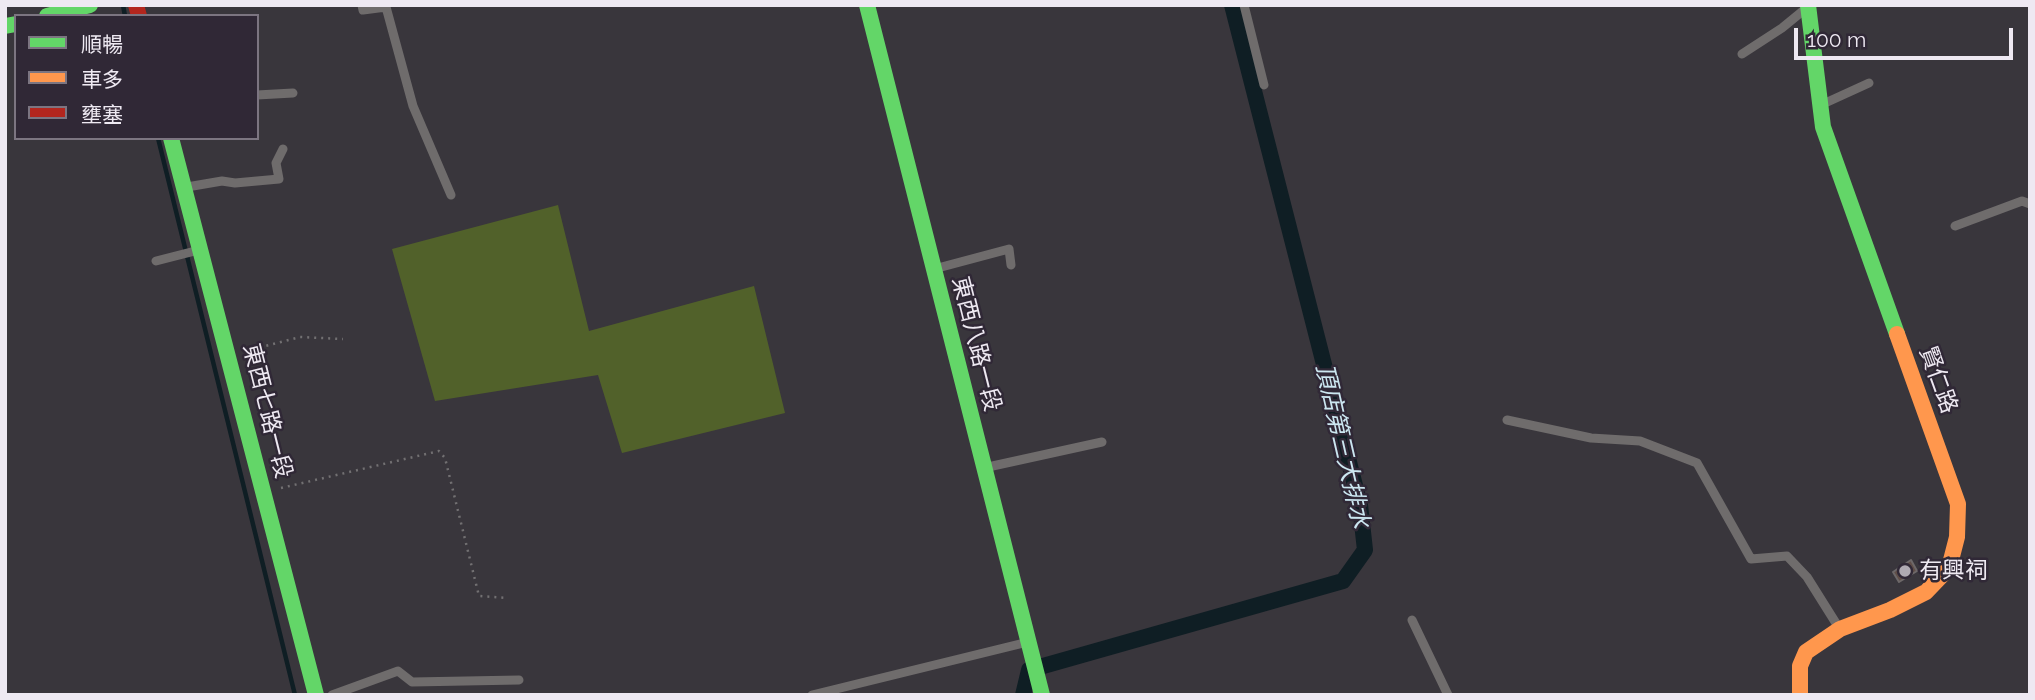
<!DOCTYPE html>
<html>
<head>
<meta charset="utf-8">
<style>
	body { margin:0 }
	#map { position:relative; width:2035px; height:700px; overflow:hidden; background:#39363c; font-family:Raleway,"Noto Sans TC",sans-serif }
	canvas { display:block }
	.frame { position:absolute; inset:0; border:7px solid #eee9f2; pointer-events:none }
	.legend { position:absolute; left:14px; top:14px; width:245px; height:126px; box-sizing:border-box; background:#302836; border:2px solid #7c7581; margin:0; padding:9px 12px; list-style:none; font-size:21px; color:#eee9f2 }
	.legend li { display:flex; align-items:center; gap:14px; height:35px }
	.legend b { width:35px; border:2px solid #7c7581 }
	.scale { position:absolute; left:1794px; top:28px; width:219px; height:32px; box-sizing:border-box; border:4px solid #eee9f2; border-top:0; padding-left:9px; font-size:21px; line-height:24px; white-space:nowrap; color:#eee9f2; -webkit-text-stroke:5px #302836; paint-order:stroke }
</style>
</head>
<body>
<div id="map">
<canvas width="2035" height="700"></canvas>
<div class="frame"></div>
<ul class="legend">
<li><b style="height:9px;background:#63d668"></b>順暢</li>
<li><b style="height:9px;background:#ff974d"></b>車多</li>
<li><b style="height:9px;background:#b3261e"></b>壅塞</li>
</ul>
<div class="scale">100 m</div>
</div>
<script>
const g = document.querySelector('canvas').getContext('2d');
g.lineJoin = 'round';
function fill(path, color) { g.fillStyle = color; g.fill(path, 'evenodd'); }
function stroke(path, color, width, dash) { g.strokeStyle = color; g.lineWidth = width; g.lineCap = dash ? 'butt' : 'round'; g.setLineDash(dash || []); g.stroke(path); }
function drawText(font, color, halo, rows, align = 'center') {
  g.font = font + ' Raleway,"Noto Sans TC",sans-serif'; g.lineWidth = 5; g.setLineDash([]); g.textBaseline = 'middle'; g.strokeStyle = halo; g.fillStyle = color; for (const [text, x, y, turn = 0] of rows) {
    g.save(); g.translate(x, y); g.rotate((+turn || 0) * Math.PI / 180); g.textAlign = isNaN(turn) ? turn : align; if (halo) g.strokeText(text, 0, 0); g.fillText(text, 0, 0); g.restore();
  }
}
fill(new Path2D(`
	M 558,205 L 589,331 L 754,286 L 785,413 L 622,453 L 598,375 L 435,401 L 392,249 Z`), '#51612a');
stroke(new Path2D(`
	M 123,5 L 125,16
	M 158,138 L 295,695`), '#0f1e24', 4.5);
stroke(new Path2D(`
	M 1023,695 L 1029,670 L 1343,581 L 1365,550 L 1360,505 L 1232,5`), '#0f1e24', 16);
const building = new Path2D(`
	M 1911,560 L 1917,571 L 1899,582 L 1893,572 Z`);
fill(building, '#604e48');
stroke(building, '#6d6869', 2);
stroke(new Path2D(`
	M 246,351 L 300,337 L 343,339
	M 281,488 L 439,451 L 445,458 L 479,596 L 508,598`), '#727072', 2.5, [2, 5]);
stroke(new Path2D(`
	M 362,5 L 363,10 L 386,7 L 413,106 L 451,195
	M 1244,5 L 1264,85
	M 1742,54 L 1782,28 L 1804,10
	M 257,95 L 293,93
	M 1823,104 L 1869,83
	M 187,187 L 222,181 L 235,183 L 279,179 L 276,163 L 283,149
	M 1955,226 L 2022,201 L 2030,204
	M 156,261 L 199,250
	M 934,269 L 1009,249 L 1011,265
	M 1507,420 L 1591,438 L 1640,441 L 1697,463 L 1751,559 L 1787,556 L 1807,577 L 1839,628
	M 988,467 L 1102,442
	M 1412,620 L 1448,695
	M 332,695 L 398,671 L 412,682 L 519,680
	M 812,695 L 1028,642`), '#6f6c6c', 9);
stroke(new Path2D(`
	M 867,5 L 1042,695
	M 1808,5 L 1823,127 L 1897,334
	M 47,16 L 90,5
	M 5,26 L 16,24
	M 171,138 L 316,695`), '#63d668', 16);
stroke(new Path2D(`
	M 1800,695 L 1800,666 L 1806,652 L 1840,629 L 1890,610 L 1926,592 L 1949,568 L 1957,537 L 1958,504 L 1897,334`), '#ff974d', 16);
stroke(new Path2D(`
	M 136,5 L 139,16`), '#b3261e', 16);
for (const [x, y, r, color] of [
	[1905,571,7,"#afaab2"]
]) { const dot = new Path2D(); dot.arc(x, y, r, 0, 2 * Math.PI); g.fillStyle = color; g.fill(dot); stroke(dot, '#302836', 2.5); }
drawText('23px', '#eee9f2', '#302836', [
	["東西八路一段",976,344,76],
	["賢仁路",1938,380,70],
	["東西七路一段",267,411,76]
]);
drawText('23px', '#eee9f2', '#302836', [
	["有興祠",1919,571]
], 'left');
drawText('italic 24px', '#cce7f1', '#302836', [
	["頂店第三大排水",1342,446,77]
]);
</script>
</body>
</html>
